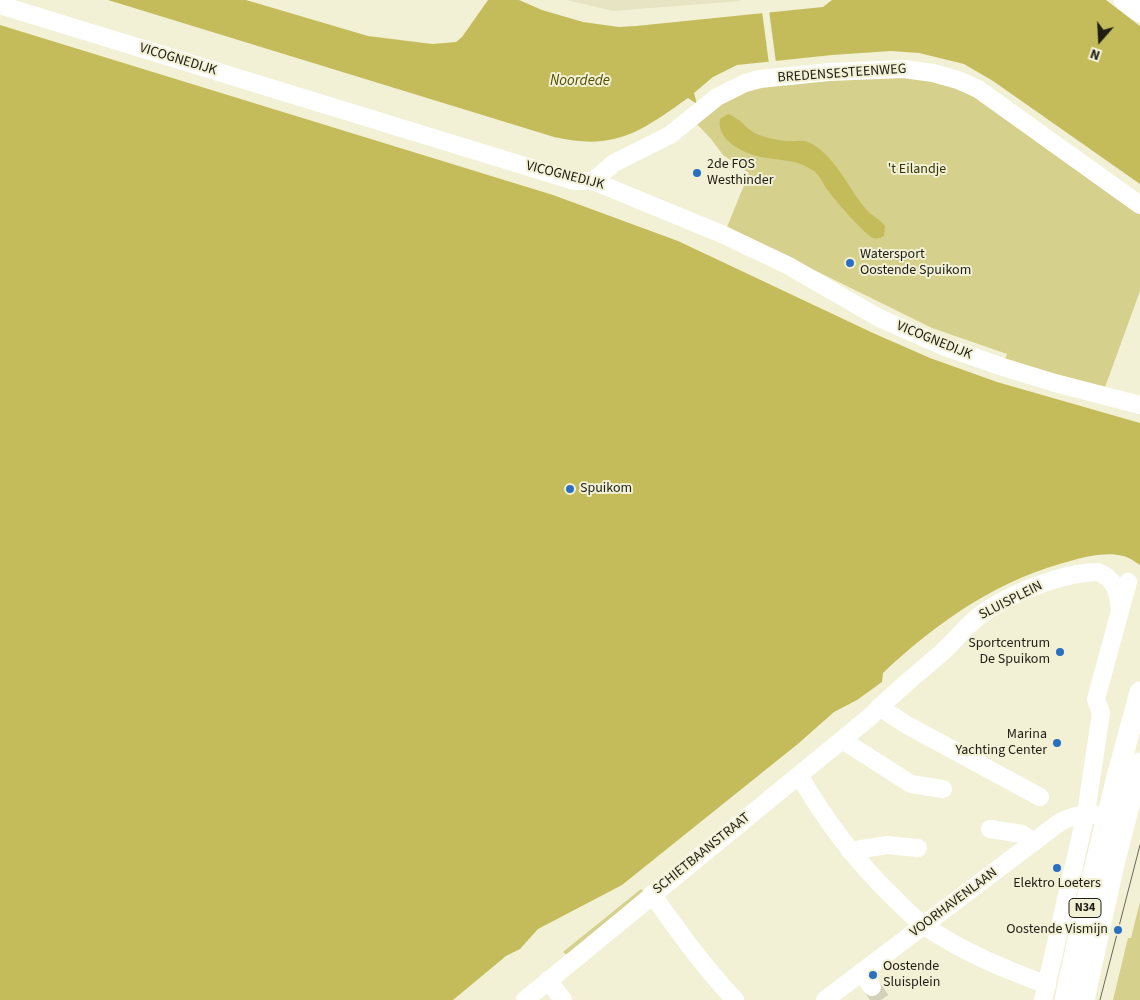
<!DOCTYPE html>
<html>
<head>
<meta charset="utf-8">
<style>
	body { margin:0 }
	#map { position:relative; width:1140px; height:1000px; overflow:hidden; background:#f2f1d6; font-family:"Source Sans 3",sans-serif }
	canvas { display:block }
	.north { position:absolute; left:1075px; top:15px; width:50px; height:50px; -webkit-text-stroke:4px #f2f1d6; paint-order:stroke; rotate:199deg; font-size:14px; font-weight:700; line-height:20px; text-align:center; color:#1f1e15 }
	.north::after { content:''; display:block; margin:auto; width:18px; height:22px; background:#1f1e15; clip-path:polygon(50% 0,100% 100%,50% 72%,0 100%) }
</style>
</head>
<body>
<div id="map">
<canvas width="1140" height="1000"></canvas>
<div class="north">N</div>
</div>
<script>
const g = document.querySelector('canvas').getContext('2d');
g.lineJoin = 'round';
function fill(path, color) { g.fillStyle = color; g.fill(path, 'evenodd'); }
function stroke(path, color, width, dash) { g.strokeStyle = color; g.lineWidth = width; g.lineCap = dash ? 'butt' : 'round'; g.setLineDash(dash || []); g.stroke(path); }
function drawText(font, color, halo, rows, align = 'center') {
  g.font = font + ' "Source Sans 3",sans-serif'; g.lineWidth = 4; g.setLineDash([]); g.textBaseline = 'middle'; g.strokeStyle = halo; g.fillStyle = color; for (const [text, x, y, turn = 0] of rows) {
    g.save(); g.translate(x, y); g.rotate((+turn || 0) * Math.PI / 180); g.textAlign = isNaN(turn) ? turn : align; if (halo) g.strokeText(text, 0, 0); g.fillText(text, 0, 0); g.restore();
  }
}
fill(new Path2D(`
	M 566,0 L 740,0 L 740,1 L 613,11 Z`), '#e6e4c2');
fill(new Path2D(`
	M 881,74 L 963,86 L 1140,211 L 1140,291 L 1104,390 L 1004,362 L 1007,354 L 932,328 L 727,227 L 749,173 L 723,155 L 711,139 L 695,122 L 724,97 L 755,84 Z
	M 641,889 L 643,891 L 567,955 L 563,952 Z
	M 1140,902 L 1140,1000 L 1113,1000 L 1128,938 L 1131,938 Z`), '#d5d08c');
fill(new Path2D(`
	M 108,0 L 246,0 L 368,36 L 432,44 L 456,42 L 462,37 L 488,0 L 519,0 L 542,10 L 583,22 L 619,27 L 636,26 L 823,7 L 832,0 L 1106,0 L 1140,26 L 1140,184 L 993,81 L 964,64 L 919,53 L 891,51 L 832,55 L 737,65 L 713,77 L 694,93 L 697,104 L 688,98 C 640,132 615,151 554,137 Z
	M 0,25 L 553,195 L 678,241 L 873,333 L 930,358 L 997,382 L 1140,423 L 1140,565 C 1135,562 1129,557 1123,556 C 1108,552 1089,556 1074,560 C 1000,578 938,621 883,673 L 882,682 L 857,700 L 834,712 L 799,743 L 622,885 L 538,929 L 520,949 L 506,956 L 453,1000 L 0,1000 Z
	M 728,114 C 741,118 747,131 759,135 C 767,138 777,140 785,141 C 793,142 801,139 808,142 C 834,153 848,188 865,208 C 870,215 879,218 885,226 L 884,236 C 881,238 877,239 873,238 C 863,233 833,198 826,188 C 821,180 818,172 809,168 C 792,158 775,161 757,156 C 741,152 716,139 720,119 Z`), '#c4bc5b');
fill(new Path2D(`
	M 769,10 L 776,63 L 769,64 L 762,11 Z`), '#f2f1d6');
stroke(new Path2D(`
	M 872,987 L 881,1000`), '#d2d1b9', 18, [18, 9]);
stroke(new Path2D(`
	M 0,5 L 574,181 L 593,181 L 724,235 L 789,266 L 879,318 L 945,347 L 1003,367 L 1055,383 L 1140,405
	M 593,181 L 614,163 L 670,135 L 717,97 L 745,83 L 760,79 L 829,72 L 904,69 L 933,73 L 958,80 L 978,89 L 1140,205
	M 879,707 L 907,725 L 1040,797
	M 842,740 L 911,784 L 943,789
	M 799,775 C 825,820 854,859 891,895 C 901,905 912,917 925,926 C 962,952 1005,969 1047,985
	M 990,829 L 1022,834 L 1034,842
	M 850,851 L 887,845 L 918,848
	M 652,894 C 678,931 704,967 735,1000
	M 861,972 L 872,987
	M 548,980 L 563,1000
	M 525,1000 L 871,716 C 892,694 916,675 939,655 C 951,645 960,633 971,623 C 998,597 1060,573 1097,572 C 1115,577 1119,594 1120,611
	M 825,1000 L 1060,822 C 1073,816 1083,813 1097,815
	M 1043,1000 L 1086,813 L 1101,713 L 1096,699 L 1128,582`), '#fff', 18);
stroke(new Path2D(`
	M 1124,0 L 1140,12
	M 1065,1000 L 1085,908 L 1118,773 L 1140,692
	M 1084,1000 L 1113,868 L 1140,763`), '#fff', 21);
stroke(new Path2D(`
	M 1100,1000 L 1140,845`), '#696859', 1);
for (const [x, y, r, color] of [
	[697,173,5,"#2a6fc0"],
	[850,263,5,"#2a6fc0"],
	[570,489,5,"#2a6fc0"],
	[1060,652,5,"#2a6fc0"],
	[1057,743,5,"#2a6fc0"],
	[1057,868,5,"#2a6fc0"],
	[1118,930,5,"#2a6fc0"],
	[873,975,5,"#2a6fc0"]
]) { const dot = new Path2D(); dot.arc(x, y, r, 0, 2 * Math.PI); g.fillStyle = color; g.fill(dot); stroke(dot, '#f2f1d6', 2); }
for (const [x, y, w] of [
	[1085,908,32]
]) { const box = new Path2D(); box.roundRect(x - w / 2, y - 9.5, w, 19, 4); g.fillStyle = '#f2f1d6'; g.fill(box); stroke(box, '#1f1e15', 1); }
drawText('bold 12px', '#1f1e15', null, [
	["N34",1085,908]
]);
drawText('14px', '#1f1e15', '#f2f1d6', [
	["VICOGNEDIJK",178,60,17],
	["BREDENSESTEENWEG",842,74,-4],
	["VICOGNEDIJK",565,176,14],
	["VICOGNEDIJK",934,341,22],
	["SLUISPLEIN",1011,601,-27],
	["SCHIETBAANSTRAAT",702,854,-39],
	["VOORHAVENLAAN",954,903,-37]
]);
drawText('14px', '#1f1e15', '#f2f1d6', [
	["2de FOS",707,165],
	["Westhinder",707,181],
	["Watersport",860,255],
	["Oostende Spuikom",860,271],
	["Spuikom",580,489],
	["Sportcentrum",1050,644,"right"],
	["De Spuikom",1050,660,"right"],
	["Marina",1047,735,"right"],
	["Yachting Center",1047,751,"right"],
	["Elektro Loeters",1057,884,"center"],
	["Oostende Vismijn",1108,930,"right"],
	["Oostende",883,967],
	["Sluisplein",883,983]
], 'left');
drawText('14px', '#373409', '#f2f1d6', [
	["'t Eilandje",917,170]
]);
drawText('italic 15px', '#544e00', '#f2f1d6', [
	["Noordede",580,82]
]);
</script>
</body>
</html>
